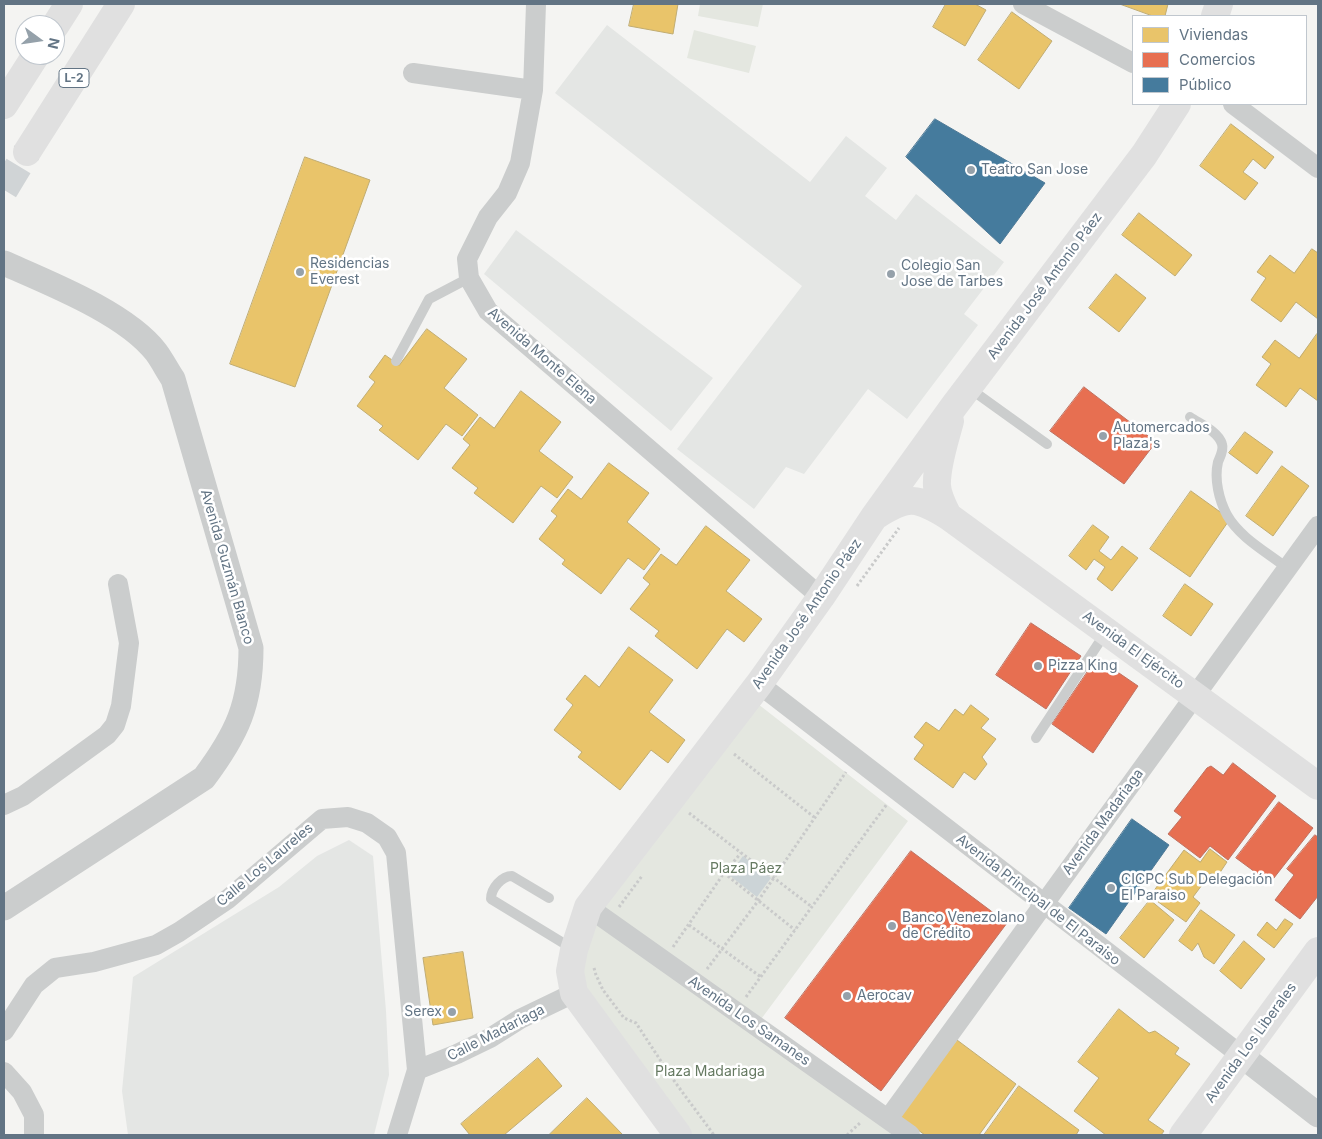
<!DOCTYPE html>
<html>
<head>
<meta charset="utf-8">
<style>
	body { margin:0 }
	#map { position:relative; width:1322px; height:1139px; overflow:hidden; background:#f4f4f2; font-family:Inter,sans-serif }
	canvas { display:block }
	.frame { position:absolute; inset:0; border:5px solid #627484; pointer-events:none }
	.legend { position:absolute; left:1132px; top:15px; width:175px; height:90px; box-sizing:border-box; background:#fff; border:1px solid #c0c7ce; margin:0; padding:6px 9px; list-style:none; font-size:15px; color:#627484 }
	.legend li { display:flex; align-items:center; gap:10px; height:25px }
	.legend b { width:25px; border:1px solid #c0c7ce }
	.north { position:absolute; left:15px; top:15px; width:50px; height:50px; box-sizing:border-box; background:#fff; border:1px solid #c0c7ce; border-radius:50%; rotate:104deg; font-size:14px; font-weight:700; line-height:20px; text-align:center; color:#627484 }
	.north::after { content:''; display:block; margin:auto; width:18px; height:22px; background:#95a1aa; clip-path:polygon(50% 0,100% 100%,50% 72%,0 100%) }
</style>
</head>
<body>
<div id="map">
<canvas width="1322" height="1139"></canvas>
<div class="frame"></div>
<ul class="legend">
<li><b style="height:14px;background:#e9c46a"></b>Viviendas</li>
<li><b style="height:14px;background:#e76f51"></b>Comercios</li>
<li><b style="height:14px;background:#457b9d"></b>Público</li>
</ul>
<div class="north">N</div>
</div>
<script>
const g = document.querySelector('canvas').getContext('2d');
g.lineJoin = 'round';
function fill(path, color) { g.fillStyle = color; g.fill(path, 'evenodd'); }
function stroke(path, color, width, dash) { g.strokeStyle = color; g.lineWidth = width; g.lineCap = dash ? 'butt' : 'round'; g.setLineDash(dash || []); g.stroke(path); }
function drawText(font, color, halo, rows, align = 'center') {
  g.font = font + ' Inter,sans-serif'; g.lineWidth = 5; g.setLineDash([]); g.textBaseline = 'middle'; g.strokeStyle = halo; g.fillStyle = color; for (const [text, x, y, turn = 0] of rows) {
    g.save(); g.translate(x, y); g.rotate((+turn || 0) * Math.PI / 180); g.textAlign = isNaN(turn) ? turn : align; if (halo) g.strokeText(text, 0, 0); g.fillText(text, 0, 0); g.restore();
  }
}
fill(new Path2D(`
	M 607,25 L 810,182 L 846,136 L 887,168 L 865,196 L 896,220 L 916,194 L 1004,262 L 964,314 L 978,325 L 907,419 L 868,389 L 804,474 L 786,467 L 754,509 L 677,449 L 802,286 L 555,93 Z
	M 516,230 L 713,378 L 671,431 L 484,274 Z
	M 349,840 L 373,856 L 386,1011 L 389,1075 L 374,1135 L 128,1135 L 122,1091 L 133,977 L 279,887 L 317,856 Z`), '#e4e6e4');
fill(new Path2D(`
	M 700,4 L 763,4 L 758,27 L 698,16 Z
	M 694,30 L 756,46 L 749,73 L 687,58 Z
	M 749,697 L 908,821 L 756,1026 L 909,1135 L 678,1135 L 574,993 L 574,950 Z`), '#e4e7e0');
fill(new Path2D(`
	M 743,856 L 771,878 L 757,897 L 729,875 Z`), '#ccd4d7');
const homes = new Path2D(`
	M 634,4 L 678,4 L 673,34 L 629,26 Z
	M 946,4 L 975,4 L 986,10 L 965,46 L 933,27 Z
	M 1120,4 L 1168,4 L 1165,16 L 1153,16 Z
	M 1012,12 L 1052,41 L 1019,89 L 978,60 Z
	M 1231,124 L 1274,157 L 1265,169 L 1253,159 L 1243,172 L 1258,183 L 1245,200 L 1200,166 Z
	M 305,157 L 370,180 L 295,387 L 230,364 Z
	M 1139,213 L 1192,255 L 1175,276 L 1122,235 Z
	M 1312,249 L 1318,253 L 1318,319 L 1296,302 L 1281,322 L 1251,300 L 1266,278 L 1257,272 L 1270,255 L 1294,273 Z
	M 1116,274 L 1146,298 L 1119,332 L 1089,308 Z
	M 427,329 L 467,359 L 444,388 L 478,415 L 462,436 L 446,424 L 418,460 L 379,430 L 383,426 L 357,406 L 375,382 L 369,377 L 385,355 L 399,365 Z
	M 1317,334 L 1318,335 L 1318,401 L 1300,388 L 1286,407 L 1256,385 L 1271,364 L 1262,357 L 1275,340 L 1299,358 Z
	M 521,391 L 561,422 L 539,451 L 573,477 L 557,498 L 541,486 L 513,523 L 474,493 L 478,488 L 452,468 L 470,445 L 463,439 L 480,417 L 494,428 Z
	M 1245,432 L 1273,452 L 1257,474 L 1229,453 Z
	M 609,463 L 649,493 L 627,522 L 660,549 L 644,570 L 628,558 L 601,594 L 562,564 L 565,560 L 539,539 L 557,516 L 551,511 L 568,489 L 581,499 Z
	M 1282,466 L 1309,486 L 1273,536 L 1246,516 Z
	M 1191,491 L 1230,519 L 1190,577 L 1150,549 Z
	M 1093,525 L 1109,537 L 1099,551 L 1111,560 L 1122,546 L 1138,558 L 1112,591 L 1097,579 L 1105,567 L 1094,559 L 1086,570 L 1069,556 Z
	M 706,526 L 750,560 L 726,591 L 762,619 L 744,642 L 727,629 L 697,669 L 655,636 L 659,631 L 630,609 L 650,584 L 643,578 L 661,554 L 676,565 Z
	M 1185,584 L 1213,604 L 1191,636 L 1163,616 Z
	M 629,647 L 673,680 L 649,712 L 685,740 L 668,763 L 651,750 L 620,790 L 578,757 L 582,752 L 554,730 L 573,705 L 566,699 L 585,675 L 599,687 Z
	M 971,705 L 989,719 L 981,728 L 996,739 L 982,757 L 987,764 L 975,780 L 964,772 L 953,788 L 914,759 L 924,745 L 914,737 L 926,722 L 939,731 L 955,709 L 963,715 Z
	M 1210,849 L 1227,862 L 1217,877 L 1211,873 L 1193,897 L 1200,903 L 1186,922 L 1150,896 L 1184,850 L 1200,862 Z
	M 1150,900 L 1174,920 L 1144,958 L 1120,938 Z
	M 1201,910 L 1235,935 L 1214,964 L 1204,957 L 1198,943 L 1192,951 L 1179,941 Z
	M 1285,919 L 1293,924 L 1274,948 L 1257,935 L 1267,922 L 1276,930 Z
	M 1244,941 L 1265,959 L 1241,989 L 1220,971 Z
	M 463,952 L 473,1018 L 433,1025 L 423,958 Z
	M 1119,1009 L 1149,1033 L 1155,1031 L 1179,1048 L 1175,1054 L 1190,1064 L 1148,1120 L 1164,1131 L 1161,1135 L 1106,1135 L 1074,1111 L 1099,1078 L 1078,1062 Z
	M 957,1040 L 1016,1084 L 979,1135 L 925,1135 L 900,1117 Z
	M 538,1058 L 562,1086 L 504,1135 L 470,1135 L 461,1124 Z
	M 1019,1086 L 1079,1130 L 1076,1135 L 984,1135 Z
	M 587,1098 L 623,1135 L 549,1135 Z`);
fill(homes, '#e9c46a');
stroke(homes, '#c0ac72', 1);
const shops = new Path2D(`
	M 1084,387 L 1156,442 L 1124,484 L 1050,431 Z
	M 1031,623 L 1081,656 L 1046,709 L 996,675 Z
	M 1097,658 L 1138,686 L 1093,753 L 1052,724 Z
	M 1233,763 L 1276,796 L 1228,860 L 1210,846 L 1200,858 L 1168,834 L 1182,817 L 1174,811 L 1207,768 L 1211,766 L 1223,775 Z
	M 1279,802 L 1313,828 L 1270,883 L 1236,858 Z
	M 1315,835 L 1318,837 L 1318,896 L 1300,919 L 1275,900 L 1294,875 L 1287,869 Z
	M 911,851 L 1007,923 L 881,1091 L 785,1018 Z`);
fill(shops, '#e76f51');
stroke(shops, '#bf7060', 1);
const public = new Path2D(`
	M 935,119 L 1045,183 L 1000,244 L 906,157 Z
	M 1132,819 L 1169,845 L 1106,934 L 1069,908 Z`);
fill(public, '#457b9d');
stroke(public, '#4e7996', 1);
stroke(new Path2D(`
	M 4,190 L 27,152`), '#d0d4d6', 28, [28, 14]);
stroke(new Path2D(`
	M 857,586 L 899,528
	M 734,754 L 814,817
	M 689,813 L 812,907
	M 724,873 L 795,930
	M 619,907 L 642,876
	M 689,925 L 761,977
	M 673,947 L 724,873 L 741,853
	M 594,968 L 596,975 L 603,990 L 624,1018 L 636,1023 L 672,1078 L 714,1135
	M 707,969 L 758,901 L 846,772
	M 746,997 L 887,804
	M 847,1135 L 861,1122`), '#c9caca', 3, [2.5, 2.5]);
stroke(new Path2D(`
	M 396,361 L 429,299 L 469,278
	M 969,388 L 1047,444
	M 1190,417 C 1200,424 1218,431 1222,444 C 1224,450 1220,457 1218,462 C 1214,479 1219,500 1227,515 C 1240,538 1267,552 1287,568
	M 1036,738 L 1106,632
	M 549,898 L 512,876 C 502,876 491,888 491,899 L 573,949`), '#cbcdcd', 10);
stroke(new Path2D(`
	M 536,4 L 533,90 L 520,163 L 507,193 L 488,217 L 467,259 L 469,278 L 488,311 L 821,597
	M 1023,4 L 1133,63
	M 413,73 L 533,90
	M 1233,104 L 1318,168
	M 759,684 L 1242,1056
	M 4,805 L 23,796 L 107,735 L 115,725 L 121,706 L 129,643 L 118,584
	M 588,907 L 910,1135
	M 4,1031 L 34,985 L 55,968 L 94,962 L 156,945 L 179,932 L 228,899 L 322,819 L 348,817 L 367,823 L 387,837 L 396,853 L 417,1070 L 397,1135
	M 417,1070 L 457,1054 L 490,1038 L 520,1019 L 574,993
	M 4,1072 L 22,1092 L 34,1115 L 34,1135
	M 888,1119 L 1318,526`), '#cbcdcd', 20);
stroke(new Path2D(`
	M 4,263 C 49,283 126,313 156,352 C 162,360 167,370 173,379 L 251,648 C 251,704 237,734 204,778 L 4,908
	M 1242,1056 L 1318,1115`), '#cbcdcd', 25);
stroke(new Path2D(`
	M 1215,16 L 1219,4
	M 877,515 C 908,495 917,497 948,516 L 1318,786
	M 948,516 C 943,506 938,497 937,486 C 936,466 945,440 950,421
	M 678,1135 L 574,993 L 570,971 L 574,950 L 588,907 L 759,684 L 821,597 L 874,517 L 954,406 L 1144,155 L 1177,104
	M 1183,1135 L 1318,951`), '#e0e0e0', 28);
stroke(new Path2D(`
	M 55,26 L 69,4
	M 4,105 L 36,55
	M 27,152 L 121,4`), '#e0e0e0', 28);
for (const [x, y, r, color] of [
	[971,170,5,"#95a1aa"],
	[300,272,5,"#95a1aa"],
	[891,274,5,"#95a1aa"],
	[1103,436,5,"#95a1aa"],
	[1038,666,5,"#95a1aa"],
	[1111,888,5,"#95a1aa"],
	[892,926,5,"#95a1aa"],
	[847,996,5,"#95a1aa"],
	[452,1012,5,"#95a1aa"]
]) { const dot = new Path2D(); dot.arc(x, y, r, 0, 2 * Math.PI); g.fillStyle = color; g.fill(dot); stroke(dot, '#fff', 2); }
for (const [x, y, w] of [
	[74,78,30]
]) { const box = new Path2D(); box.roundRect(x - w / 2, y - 9.5, w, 19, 4); g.fillStyle = '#fff'; g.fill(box); stroke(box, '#627484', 1); }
drawText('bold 12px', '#627484', null, [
	["L-2",74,78]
]);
drawText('14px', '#627484', '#fff', [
	["Teatro San Jose",981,170],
	["Residencias",310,264],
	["Everest",310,280],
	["Colegio San",901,266],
	["Jose de Tarbes",901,282],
	["Automercados",1113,428],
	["Plaza's",1113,444],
	["Pizza King",1048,666],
	["CICPC Sub Delegación",1121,880],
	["El Paraiso",1121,896],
	["Banco Venezolano",902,918],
	["de Crédito",902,934],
	["Aerocav",857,996],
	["Serex",442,1012,"right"]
], 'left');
drawText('14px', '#627484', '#fff', [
	["Avenida José Antonio Páez",1045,286,-53],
	["Avenida Monte Elena",542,356,41],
	["Avenida Guzmán Blanco",227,567,74],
	["Avenida José Antonio Páez",807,614,-55],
	["Avenida El Ejército",1133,650,36],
	["Avenida Madariaga",1103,822,-54],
	["Calle Los Laureles",265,865,-40],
	["Avenida Principal de El Paraiso",1038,900,38],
	["Avenida Los Samanes",749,1021,35],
	["Calle Madariaga",496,1033,-27],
	["Avenida Los Liberales",1251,1043,-54]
]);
drawText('14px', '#667a62', '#fff', [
	["Plaza Páez",746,869],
	["Plaza Madariaga",710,1072]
]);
</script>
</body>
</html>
